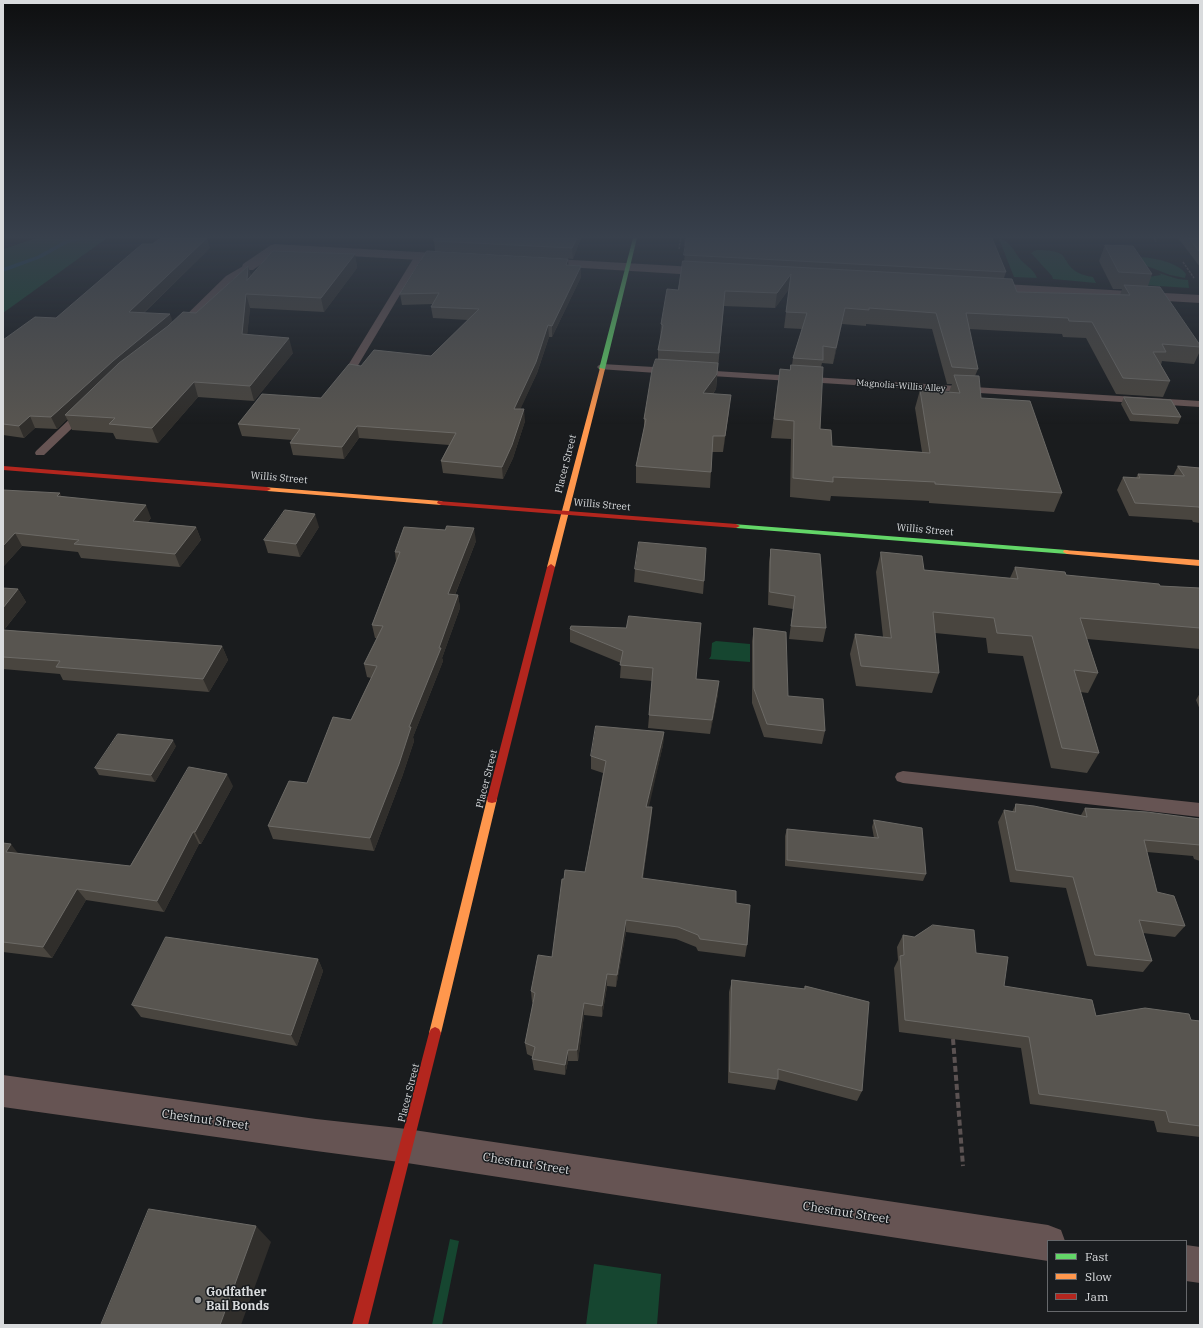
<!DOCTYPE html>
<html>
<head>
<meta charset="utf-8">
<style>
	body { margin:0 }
	#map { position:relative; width:1203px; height:1328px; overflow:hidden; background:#1a1c1e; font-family:"IBM Plex Serif",serif }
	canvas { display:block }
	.frame { position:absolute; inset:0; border:4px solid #d9dbdd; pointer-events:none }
	.legend { position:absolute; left:1047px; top:1240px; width:140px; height:72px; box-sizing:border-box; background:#191c1f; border:1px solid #66686b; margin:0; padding:5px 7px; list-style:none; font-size:12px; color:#d9dbdd }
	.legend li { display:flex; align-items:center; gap:8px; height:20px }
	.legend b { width:20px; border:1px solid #66686b }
</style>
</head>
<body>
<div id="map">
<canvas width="1203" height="1328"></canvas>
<div class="frame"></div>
<ul class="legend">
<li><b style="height:5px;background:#63d668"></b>Fast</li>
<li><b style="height:5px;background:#ff974d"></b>Slow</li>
<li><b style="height:5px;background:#b3261e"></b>Jam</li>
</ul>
</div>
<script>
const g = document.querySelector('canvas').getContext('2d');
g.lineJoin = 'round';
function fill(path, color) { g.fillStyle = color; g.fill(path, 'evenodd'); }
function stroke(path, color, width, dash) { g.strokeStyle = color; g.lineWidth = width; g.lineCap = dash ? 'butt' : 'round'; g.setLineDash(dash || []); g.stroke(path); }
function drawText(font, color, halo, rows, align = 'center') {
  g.font = font + ' "IBM Plex Serif",serif'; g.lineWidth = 3; g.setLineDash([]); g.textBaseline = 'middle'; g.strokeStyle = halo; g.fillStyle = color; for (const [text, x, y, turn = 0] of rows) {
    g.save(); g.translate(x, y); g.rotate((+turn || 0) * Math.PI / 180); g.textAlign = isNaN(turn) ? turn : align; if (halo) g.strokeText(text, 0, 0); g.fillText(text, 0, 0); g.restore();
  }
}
fill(new Path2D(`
	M 37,238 L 107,238 L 3,313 L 3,249 Z
	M 999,239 C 1012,241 1014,253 1022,261 C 1028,267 1034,270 1037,278 L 1014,277 Z
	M 1036,250 C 1044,250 1054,250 1061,254 C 1064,256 1065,259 1067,262 C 1073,272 1081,275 1093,277 L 1096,283 L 1053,279 L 1052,276 L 1031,253 Z
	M 1138,257 C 1151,257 1178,262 1186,274 L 1185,278 L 1170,275 L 1142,264 Z
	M 1159,273 L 1178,279 L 1188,280 L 1189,288 L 1128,284 L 1148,277 L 1161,275 Z
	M 716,641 L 750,644 L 750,662 L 709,659 L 711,656 L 712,643 Z
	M 450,1239 L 459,1241 L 442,1325 L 432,1325 Z
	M 594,1264 L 661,1274 L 657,1325 L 586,1325 Z`), '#164630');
fill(new Path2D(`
	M 79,238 L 89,238 L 68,243 L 41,258 L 3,272 L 3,268 L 37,256 L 64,241 Z`), '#164a63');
stroke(new Path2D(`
	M 1154,238 L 1156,242
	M 679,249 L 681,238
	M 1183,262 L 1194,278`), '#5b5252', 1.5, [2.5, 1]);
stroke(new Path2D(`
	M 953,1039 L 963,1166`), '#5b5252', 4, [6, 3]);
fill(new Path2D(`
	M 416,254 L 419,254 L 423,256 L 357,367 L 355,369 L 349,369 L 347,367 Z
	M 245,265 L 251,265 L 252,267 L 232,280 L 184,327 L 178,327 L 177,325 L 178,323 L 226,276 Z
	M 602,364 L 671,368 L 676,371 L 671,374 L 599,369 L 597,367 L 599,365 Z
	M 699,370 L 1200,401 L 1200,407 L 696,375 L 694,373 L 696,371 Z
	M 83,409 L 88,412 L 87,414 L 44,455 L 36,455 L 35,453 L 36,451 L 79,410 Z
	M 903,771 L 1200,803 L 1200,817 L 903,783 L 897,781 L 895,777 L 897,773 Z`), '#665453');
fill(new Path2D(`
	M 275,244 L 454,254 L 458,255 L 460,258 L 458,261 L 454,262 L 278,252 L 253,270 L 243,270 L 242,267 L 243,264 L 271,245 Z
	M 538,258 L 712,268 L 717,269 L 718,272 L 717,275 L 712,276 L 534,265 L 532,262 L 534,259 Z
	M 986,283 L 1200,295 L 1200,303 L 981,290 L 979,287 L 981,284 Z
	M 3,1075 L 316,1119 L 407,1129 L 1048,1225 L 1061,1230 L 1065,1241 L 1048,1241 L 1048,1261 L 407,1163 L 316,1151 L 3,1107 Z
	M 1186,1245 L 1200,1247 L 1200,1283 L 1186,1281 Z`), '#665453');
fill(new Path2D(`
	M 633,238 L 637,238 L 605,369 L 602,371 L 599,369 Z
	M 733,524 L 1067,550 L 1071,552 L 1067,554 L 736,528 L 732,526 Z`), '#63d668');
fill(new Path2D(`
	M 600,368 L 605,369 L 555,567 L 551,570 L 547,567 Z
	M 264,487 L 441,501 L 445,503 L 441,505 L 267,491 L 263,489 Z
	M 1064,550 L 1200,560 L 1200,566 L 1067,554 L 1063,552 Z
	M 492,795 L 496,796 L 497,799 L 441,1033 L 439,1037 L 435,1039 L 431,1037 L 429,1033 L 487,799 L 488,796 Z`), '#ff974d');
fill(new Path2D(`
	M 3,466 L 267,487 L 271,489 L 267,491 L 3,470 Z
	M 438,501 L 736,524 L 740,526 L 736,528 L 441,505 L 437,503 Z
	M 551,564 L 555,567 L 497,799 L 496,802 L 492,803 L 488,802 L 487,799 L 547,567 Z
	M 435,1027 L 439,1029 L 441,1033 L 368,1325 L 352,1325 L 429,1033 L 431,1029 Z`), '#b3261e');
fill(new Path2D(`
	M 581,238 L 573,259 L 435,251 L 434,241 Z
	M 685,238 L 992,238 L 1006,272 L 1004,278 L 1017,292 L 1120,295 L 1122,289 L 1113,289 L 1099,261 L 1105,245 L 1152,274 L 1148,286 L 1200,345 L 1200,351 L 1194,364 L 1162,361 L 1161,365 L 1170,381 L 1163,397 L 1116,394 L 1086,338 L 1063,337 L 1062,334 L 969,329 L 978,369 L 975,376 L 981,398 L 1062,493 L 1054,512 L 929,503 L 929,501 L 831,496 L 830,501 L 790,497 L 791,439 L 771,438 L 780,369 L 790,370 L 792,365 L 793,358 L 802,329 L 784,328 L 789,289 L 775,308 L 724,306 L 716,389 L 713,394 L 729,411 L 723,452 L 712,452 L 710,488 L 636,483 L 636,466 L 644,430 L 644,419 L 658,359 L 658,350 L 660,340 L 661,324 L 678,290 L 684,261 L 686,246 L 684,246 ZM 842,324 L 866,326 L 866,324 L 932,329 L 947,384 L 952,384 L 949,392 L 920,390 L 915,408 L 922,452 L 832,446 L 820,429 L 821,367 L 822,363 L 833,364 Z
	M 1178,238 L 1200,238 L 1200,267 Z
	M 210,248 L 144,313 L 172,322 L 196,313 L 248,266 L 251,276 L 355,254 L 357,268 L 324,312 L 250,308 L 247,334 L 293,353 L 254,401 L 198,397 L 158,443 L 116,439 L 113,433 L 72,430 L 67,419 L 57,429 L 35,428 L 24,438 L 3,435 L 3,340 L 56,318 Z
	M 568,265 L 581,266 L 581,277 L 552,337 L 549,337 L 537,373 L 520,409 L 525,421 L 513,458 L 503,479 L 443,473 L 441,461 L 449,445 L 359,438 L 344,459 L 293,455 L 290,443 L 292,440 L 242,436 L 238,424 L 321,398 L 361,366 L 431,356 L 468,320 L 433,318 L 431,307 L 433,304 L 402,305 L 400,294 Z
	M 1124,397 L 1181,417 L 1178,424 L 1130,421 L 1121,404 Z
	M 1178,466 L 1200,468 L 1200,523 L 1193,522 L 1192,520 L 1129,516 L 1117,490 L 1123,477 L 1136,478 L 1138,474 L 1173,476 Z
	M 3,490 L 62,497 L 151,518 L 148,522 L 196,527 L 201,540 L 180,567 L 81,558 L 78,552 L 22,546 L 3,567 Z
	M 319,527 L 300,557 L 268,553 L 264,540 Z
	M 476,541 L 455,595 L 458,595 L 460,608 L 442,658 L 443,661 L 413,737 L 414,741 L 402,777 L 374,851 L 273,839 L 268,826 L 307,783 L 351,720 L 371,678 L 367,677 L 364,664 L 377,638 L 375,638 L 372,625 L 396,561 L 395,552 Z
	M 771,549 L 826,628 L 823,642 L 789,639 L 793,609 L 768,605 L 769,562 Z
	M 881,552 L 924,570 L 1010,578 L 1015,567 L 1066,575 L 1160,586 L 1200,588 L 1200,649 L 1087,639 L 1098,673 L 1088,693 L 1080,692 L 1099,753 L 1087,773 L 1051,768 L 1023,656 L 988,653 L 986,638 L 935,633 L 939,673 L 932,693 L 856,686 L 850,654 L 855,634 L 883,637 L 876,572 Z
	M 635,569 L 704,581 L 703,594 L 634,582 Z
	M 3,588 L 18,589 L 26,602 L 4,630 L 222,646 L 228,660 L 209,692 L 63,680 L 60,674 L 3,669 Z
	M 754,628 L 788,696 L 825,731 L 822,744 L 764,737 L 752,703 L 752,641 Z
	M 570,629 L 696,679 L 718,694 L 710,734 L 648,728 L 652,681 L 620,678 L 621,663 L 570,642 Z
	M 1200,693 L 1200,710 L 1196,700 Z
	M 664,732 L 663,745 L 648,807 L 652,807 L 651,820 L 643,878 L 736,903 L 747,945 L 745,957 L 698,951 L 696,947 L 676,939 L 626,932 L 616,987 L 607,986 L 602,1017 L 584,1015 L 578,1061 L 568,1061 L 565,1075 L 534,1070 L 532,1059 L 533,1057 L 527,1054 L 525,1043 L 533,1003 L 532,1002 L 531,991 L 552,957 L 564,879 L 585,872 L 603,773 L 591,769 L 591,756 Z
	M 176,746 L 155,782 L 99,775 L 95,768 Z
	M 233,786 L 201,844 L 199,844 L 164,912 L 86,900 L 52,958 L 3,952 L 3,843 L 18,854 L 130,866 Z
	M 1016,804 L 1081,815 L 1085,808 L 1200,819 L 1200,861 L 1194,859 L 1193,856 L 1147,852 L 1157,892 L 1185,926 L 1175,937 L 1143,933 L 1152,961 L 1143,972 L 1087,966 L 1066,888 L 1010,882 L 998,822 L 1004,810 L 1012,812 Z
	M 874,820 L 926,874 L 923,881 L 785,866 L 785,836 L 787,829 L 874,838 L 872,827 Z
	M 903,935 L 976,953 L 1004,986 L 1096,1016 L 1191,1020 L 1200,1021 L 1200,1137 L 1157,1132 L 1154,1121 L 1030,1104 L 1021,1048 L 899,1032 L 894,968 L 898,960 L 897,947 Z
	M 318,959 L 323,971 L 297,1046 L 141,1017 L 132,1005 Z
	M 732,980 L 804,989 L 805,986 L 862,1091 L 857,1101 L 778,1080 L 775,1090 L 728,1083 L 729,992 Z`), '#49453f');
fill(new Path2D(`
	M 207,238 L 210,248 L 133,323 L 129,312 Z
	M 577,238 L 581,238 L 573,259 L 572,248 Z
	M 355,254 L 357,268 L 324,312 L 321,298 Z
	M 568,259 L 569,270 L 566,265 Z
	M 248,266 L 252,279 L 247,280 Z
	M 581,266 L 581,277 L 552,337 L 552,326 Z
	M 791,274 L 789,289 L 775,308 L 777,293 Z
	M 246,294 L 250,308 L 246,348 L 242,334 Z
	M 845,308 L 842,324 L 833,364 L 836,348 Z
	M 170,314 L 174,325 L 65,415 L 67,419 L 57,429 L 51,417 L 113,361 Z
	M 548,325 L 549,337 L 537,373 L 515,421 L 514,409 Z
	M 289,338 L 293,353 L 254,401 L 250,386 Z
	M 717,374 L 716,389 L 702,409 L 703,393 Z
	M 194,382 L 198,397 L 158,443 L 152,428 Z
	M 731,395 L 729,411 L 723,452 L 725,436 Z
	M 524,409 L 525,421 L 513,458 L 503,479 L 502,467 Z
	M 30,416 L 35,428 L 24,438 L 19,426 Z
	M 357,426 L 359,438 L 344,459 L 342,447 Z
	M 60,493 L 66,506 L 57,496 Z
	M 146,505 L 151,518 L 138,534 L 133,521 Z
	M 315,514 L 319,527 L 300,557 L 296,544 Z
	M 196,527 L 201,540 L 180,567 L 175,554 Z
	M 474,528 L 476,541 L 450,607 L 448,594 Z
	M 15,533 L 22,546 L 3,567 L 3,546 Z
	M 18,589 L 26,602 L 3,631 L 3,608 Z
	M 458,595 L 460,608 L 442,658 L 443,661 L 413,737 L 414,741 L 402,777 L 374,851 L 370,838 L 409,727 L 439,648 Z
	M 222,646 L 228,660 L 209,692 L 203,679 Z
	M 719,681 L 718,694 L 710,734 L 712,720 Z
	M 664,732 L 663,745 L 646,820 L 646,807 Z
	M 173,740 L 176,746 L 155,782 L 151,775 Z
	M 227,774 L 233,786 L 201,844 L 195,832 Z
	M 652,807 L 651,820 L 641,890 L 642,878 Z
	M 193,832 L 199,844 L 164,912 L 157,901 Z
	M 11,844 L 20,856 L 6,852 Z
	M 77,889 L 86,900 L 52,958 L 43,947 Z
	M 626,920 L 626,932 L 616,987 L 617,975 Z
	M 318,959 L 323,971 L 297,1046 L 291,1035 Z
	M 607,974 L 607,986 L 602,1017 L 602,1006 Z
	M 584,1003 L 584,1015 L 578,1061 L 577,1050 Z
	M 568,1050 L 568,1061 L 565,1075 L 565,1065 Z
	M 256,1226 L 271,1242 L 241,1325 L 220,1325 Z`), '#302e2b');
const building = new Path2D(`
	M 161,238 L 207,238 L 129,312 L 170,314 L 113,361 L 51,417 L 30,416 L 19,426 L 3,424 L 3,340 L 35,317 L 56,318 L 142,244 L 152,244 Z
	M 435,238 L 577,238 L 572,248 L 434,241 Z
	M 687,238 L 992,238 L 1006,272 L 684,255 Z
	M 1189,238 L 1200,238 L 1200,252 Z
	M 1105,245 L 1133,246 L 1152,274 L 1119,272 Z
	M 273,251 L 355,254 L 321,298 L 246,294 L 242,334 L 289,338 L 250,386 L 194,382 L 152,428 L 109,424 L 115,418 L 65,415 L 119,363 L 168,326 L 183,312 L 196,313 L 248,266 L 247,280 Z
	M 427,251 L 568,259 L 566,265 L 581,266 L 552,326 L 548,325 L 536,362 L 514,409 L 524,409 L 512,445 L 502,467 L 441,461 L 456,433 L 357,426 L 342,447 L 290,443 L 300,429 L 238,424 L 262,394 L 321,398 L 349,364 L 361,366 L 374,350 L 431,356 L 479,309 L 431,307 L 439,293 L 400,294 Z
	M 683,261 L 1012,279 L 1017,292 L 1130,295 L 1124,285 L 1160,287 L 1200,345 L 1200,347 L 1162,344 L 1166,352 L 1153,352 L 1170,381 L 1123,378 L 1092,322 L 1069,321 L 1068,318 L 966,313 L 978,369 L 952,367 L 936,313 L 869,308 L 869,310 L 845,308 L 836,348 L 823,346 L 823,360 L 793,358 L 807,313 L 786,312 L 791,274 L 777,293 L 725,291 L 719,353 L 658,350 L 663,325 L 661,324 L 667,289 L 678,290 Z
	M 656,359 L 718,363 L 717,374 L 703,393 L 731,395 L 725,436 L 713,436 L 711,472 L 636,466 L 646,419 L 644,419 L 652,370 Z
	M 791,365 L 823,367 L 820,429 L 831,430 L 832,446 L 930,453 L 920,390 L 960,393 L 954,375 L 979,376 L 981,398 L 1030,401 L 1062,493 L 935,484 L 935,482 L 833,477 L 833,482 L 793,478 L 794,421 L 774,419 L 780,369 L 790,370 Z
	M 1124,397 L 1171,400 L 1181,417 L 1133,414 Z
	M 1178,466 L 1200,468 L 1200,510 L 1199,507 L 1135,503 L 1123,477 L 1140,478 L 1138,474 L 1184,476 Z
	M 3,490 L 60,493 L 57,496 L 146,505 L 133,521 L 196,527 L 175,554 L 74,544 L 79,540 L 15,533 L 3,546 Z
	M 285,510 L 315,514 L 296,544 L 264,540 Z
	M 447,526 L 474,528 L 448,594 L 458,595 L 439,648 L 441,648 L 409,727 L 411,727 L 399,764 L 370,838 L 268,826 L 289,781 L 307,783 L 333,717 L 351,720 L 377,666 L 364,664 L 383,626 L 372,625 L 400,552 L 395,552 L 404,527 L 445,530 Z
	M 639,542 L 706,548 L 704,581 L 635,569 Z
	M 771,549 L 820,554 L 826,628 L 791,626 L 795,596 L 770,592 Z
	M 881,552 L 922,556 L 924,570 L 1018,579 L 1015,567 L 1065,572 L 1066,575 L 1159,584 L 1160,586 L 1200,588 L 1200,628 L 1080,618 L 1098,673 L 1074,670 L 1099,753 L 1062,748 L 1032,636 L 997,633 L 994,618 L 933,612 L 939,673 L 861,666 L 855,634 L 891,638 Z
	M 3,588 L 18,589 L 3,608 Z
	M 629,616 L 701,623 L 696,679 L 719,681 L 712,720 L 649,715 L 653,668 L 620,665 L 623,651 L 570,629 L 571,626 L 626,628 Z
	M 754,628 L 786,632 L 788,696 L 823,699 L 825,731 L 767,724 L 754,689 Z
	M 3,630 L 222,646 L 203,679 L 56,667 L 60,661 L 3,657 Z
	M 596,726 L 664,732 L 646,807 L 652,807 L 642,878 L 736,891 L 736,903 L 750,905 L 747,945 L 700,939 L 698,935 L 678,927 L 626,920 L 617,975 L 607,974 L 602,1006 L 584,1003 L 577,1050 L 568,1050 L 565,1065 L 532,1059 L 535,1047 L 525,1043 L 535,993 L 531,991 L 538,955 L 552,957 L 562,879 L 564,879 L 565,870 L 585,872 L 606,761 L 591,756 Z
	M 118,734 L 173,740 L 151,775 L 95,768 Z
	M 189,767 L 227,774 L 195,832 L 193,832 L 157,901 L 77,889 L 43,947 L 3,942 L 3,843 L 11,844 L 6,852 L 130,866 Z
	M 1016,804 L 1034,806 L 1087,817 L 1085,808 L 1147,812 L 1200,819 L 1200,845 L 1144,840 L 1157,892 L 1174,896 L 1185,926 L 1139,920 L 1152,961 L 1095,955 L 1073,877 L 1016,870 L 1004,810 L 1015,812 Z
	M 874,820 L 922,828 L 926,874 L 787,860 L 787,829 L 878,838 Z
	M 933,925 L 974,930 L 976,953 L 1008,957 L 1004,986 L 1092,1000 L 1096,1016 L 1145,1008 L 1189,1014 L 1191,1020 L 1200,1021 L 1200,1126 L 1169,1122 L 1166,1111 L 1039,1094 L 1029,1037 L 905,1020 L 900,956 L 904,955 L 903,935 L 914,937 Z
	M 166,937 L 318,959 L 291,1035 L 132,1005 Z
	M 732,980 L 805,989 L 805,986 L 869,1002 L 862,1091 L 778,1069 L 778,1079 L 730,1072 Z
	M 149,1209 L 256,1226 L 220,1325 L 101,1325 Z`);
fill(building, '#585550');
stroke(building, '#6c6a66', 1);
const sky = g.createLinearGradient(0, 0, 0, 424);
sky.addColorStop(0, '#0e0f10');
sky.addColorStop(0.56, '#38404c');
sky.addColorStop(1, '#38404c00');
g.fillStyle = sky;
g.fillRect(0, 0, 1203, 424);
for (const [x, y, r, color] of [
	[198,1300,4,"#96989a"]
]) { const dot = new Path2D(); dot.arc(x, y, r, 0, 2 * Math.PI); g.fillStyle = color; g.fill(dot); stroke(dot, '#191c1f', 1.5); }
drawText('9px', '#d9dbdd', '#191c1f', [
	["Magnolia-Willis Alley",901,386,4]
]);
drawText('10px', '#d9dbdd', '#191c1f', [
	["Placer Street",566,464,-76],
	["Willis Street",279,478,5],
	["Willis Street",602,505,5],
	["Willis Street",925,530,5],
	["Placer Street",487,779,-76],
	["Placer Street",409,1093,-76]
]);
drawText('12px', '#d9dbdd', '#191c1f', [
	["Chestnut Street",205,1120,8],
	["Chestnut Street",526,1164,9],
	["Chestnut Street",846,1213,9]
]);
drawText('bold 12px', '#d9dbdd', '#191c1f', [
	["Godfather",206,1293],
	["Bail Bonds",206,1307]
], 'left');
</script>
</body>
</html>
